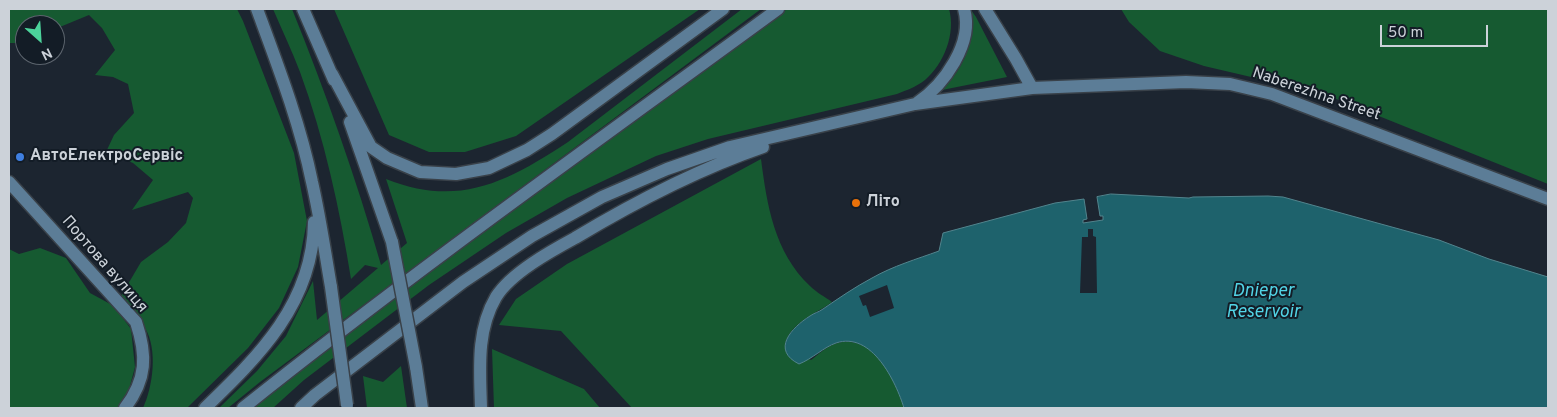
<!DOCTYPE html>
<html>
<head>
<meta charset="utf-8">
<style>
	body { margin:0 }
	#map { position:relative; width:1557px; height:417px; overflow:hidden; background:#1c2530; font-family:Overpass,sans-serif }
	canvas { display:block }
	.frame { position:absolute; inset:0; border:10px solid #ccd2d9; pointer-events:none }
	.north { position:absolute; left:15px; top:15px; width:50px; height:50px; box-sizing:border-box; background:#131c26; border:1px solid #5d656e; border-radius:50%; rotate:154deg; font-size:14px; font-weight:700; line-height:20px; text-align:center; color:#ccd2d9 }
	.north::after { content:''; display:block; margin:auto; width:18px; height:22px; background:#4cd39b; clip-path:polygon(50% 0,100% 100%,50% 72%,0 100%) }
	.scale { position:absolute; left:1380px; top:25px; width:108px; height:22px; box-sizing:border-box; border:2px solid #ccd2d9; border-top:0; padding-left:6px; font-size:15px; line-height:18px; white-space:nowrap; color:#ccd2d9; -webkit-text-stroke:4px #131c26; paint-order:stroke }
</style>
</head>
<body>
<div id="map">
<canvas width="1557" height="417"></canvas>
<div class="frame"></div>
<div class="north">N</div>
<div class="scale">50 m</div>
</div>
<script>
const g = document.querySelector('canvas').getContext('2d');
g.lineJoin = 'round';
function fill(path, color) { g.fillStyle = color; g.fill(path, 'evenodd'); }
function stroke(path, color, width, dash) { g.strokeStyle = color; g.lineWidth = width; g.lineCap = dash ? 'butt' : 'round'; g.setLineDash(dash || []); g.stroke(path); }
function drawText(font, color, halo, rows, align = 'center') {
  g.font = font + ' Overpass,sans-serif'; g.lineWidth = 4; g.setLineDash([]); g.textBaseline = 'middle'; g.strokeStyle = halo; g.fillStyle = color; for (const [text, x, y, turn = 0] of rows) {
    g.save(); g.translate(x, y); g.rotate((+turn || 0) * Math.PI / 180); g.textAlign = isNaN(turn) ? turn : align; if (halo) g.strokeText(text, 0, 0); g.fillText(text, 0, 0); g.restore();
  }
}
fill(new Path2D(`
	M 9,9 L 237,9 L 243,21 L 294,153 L 307,221 L 298,267 L 279,308 L 248,348 L 187,408 L 143,408 C 153,387 158,349 145,328 C 139,316 129,306 121,296 L 141,262 L 168,242 L 186,223 L 193,198 L 188,192 L 132,210 L 153,180 L 133,163 L 106,152 L 114,135 L 134,113 L 128,84 L 113,77 L 95,75 L 115,50 L 102,28 L 89,15 L 55,29 L 55,25 L 25,25 L 25,41 L 20,43 L 9,43 Z
	M 273,9 L 292,9 C 326,93 356,178 381,265 L 407,243 L 386,179 C 459,208 507,182 568,142 L 742,9 L 761,9 L 260,382 L 228,408 L 219,408 L 257,371 L 286,336 L 313,281 L 317,320 L 378,268 L 365,265 L 351,279 C 340,210 324,137 300,72 C 292,51 282,30 273,9 Z
	M 334,9 L 700,9 L 516,136 L 465,152 L 429,152 L 389,135 Z
	M 787,9 L 949,9 C 956,33 944,64 925,80 C 916,87 907,90 897,94 L 708,139 L 656,156 L 567,198 L 506,233 L 429,285 L 304,380 L 273,408 L 252,408 L 343,333 Z
	M 1121,9 L 1548,9 L 1548,184 L 1324,94 L 1204,66 L 1160,51 L 1129,22 Z
	M 971,10 L 976,17 L 1007,77 L 942,90 C 967,63 972,46 971,10 Z
	M 761,159 C 767,205 774,252 810,286 C 816,292 825,297 832,302 C 816,314 787,324 785,347 L 811,360 C 819,354 828,345 838,343 C 874,334 896,381 904,408 L 632,408 L 561,331 L 499,325 L 516,299 L 567,264 Z
	M 40,248 L 66,258 L 90,293 L 114,306 L 131,329 L 135,367 L 127,397 L 119,408 L 9,408 L 9,249 L 19,254 Z
	M 492,349 L 584,389 L 600,408 L 494,408 Z
	M 401,366 L 407,408 L 367,408 L 363,376 L 383,382 Z`), '#165a31');
const water = new Path2D(`
	M 1111,194 L 1189,198 L 1193,197 L 1268,196 L 1283,197 L 1439,240 L 1489,259 L 1548,277 L 1548,408 L 904,408 C 896,382 872,331 836,343 C 824,347 812,359 799,364 C 771,350 791,328 810,316 C 814,313 819,312 823,309 C 839,298 855,287 872,278 C 893,266 917,259 939,251 L 943,233 L 1055,203 L 1084,199 L 1087,219 L 1083,220 L 1083,223 L 1103,220 L 1103,216 L 1100,216 L 1097,197 Z`);
fill(water, '#1e626c');
stroke(water, '#52848d', 1);
fill(new Path2D(`
	M 1088,229 L 1093,229 L 1093,236 L 1096,237 L 1097,293 L 1080,293 L 1082,237 L 1088,237 Z
	M 887,285 L 894,308 L 870,317 L 866,305 L 863,306 L 859,296 Z`), '#1c2530');
const secondary = new Path2D(`
	M 257,9 C 278,66 300,123 312,182 C 320,217 325,252 331,287
	M 303,9 L 334,80
	M 985,9 L 1016,59 L 1032,88
	M 332,74 L 371,147 L 387,158 L 420,172 L 456,174 L 489,168 L 527,150 L 552,134 L 723,9
	M 917,103 C 944,85 974,43 964,9
	M 350,122 L 392,242
	M 9,182 L 136,322 C 147,355 147,379 125,408
	M 416,367 L 422,408
	M 205,408 C 259,356 313,303 314,222
	M 243,408 C 417,269 599,140 778,9
	M 301,408 L 315,395 L 463,282 L 532,236 L 602,197 L 667,169 L 730,147 L 915,104 L 1032,88 L 1186,82 L 1230,84 L 1272,94 L 1548,199
	M 481,408 C 480,370 476,331 496,297 C 511,273 551,251 575,238 C 635,202 696,170 763,147`);
stroke(secondary, '#394149', 15);
stroke(secondary, '#5c7d97', 12);
const secondaryBridge = new Path2D(`
	M 392,242 L 416,367
	M 331,287 L 347,405`);
stroke(secondaryBridge, '#394149', 15, []);
stroke(secondaryBridge, '#5c7d97', 12);
for (const [x, y, r, color] of [
	[20,157,5,"#3f7fe0"],
	[856,203,5,"#e8710a"]
]) { const dot = new Path2D(); dot.arc(x, y, r, 0, 2 * Math.PI); g.fillStyle = color; g.fill(dot); stroke(dot, '#131c26', 2); }
drawText('16px', '#ccd2d9', '#131c26', [
	["Naberezhna Street",1316,95,19],
	["Портова вулиця",104,265,49]
]);
drawText('bold 16px', '#ccd2d9', '#131c26', [
	["АвтоЕлектроСервіс",30,157],
	["Літо",866,203]
], 'left');
drawText('italic 18px', '#52d4e6', '#131c26', [
	["Dnieper",1263,292],
	["Reservoir",1263,313]
]);
</script>
</body>
</html>
